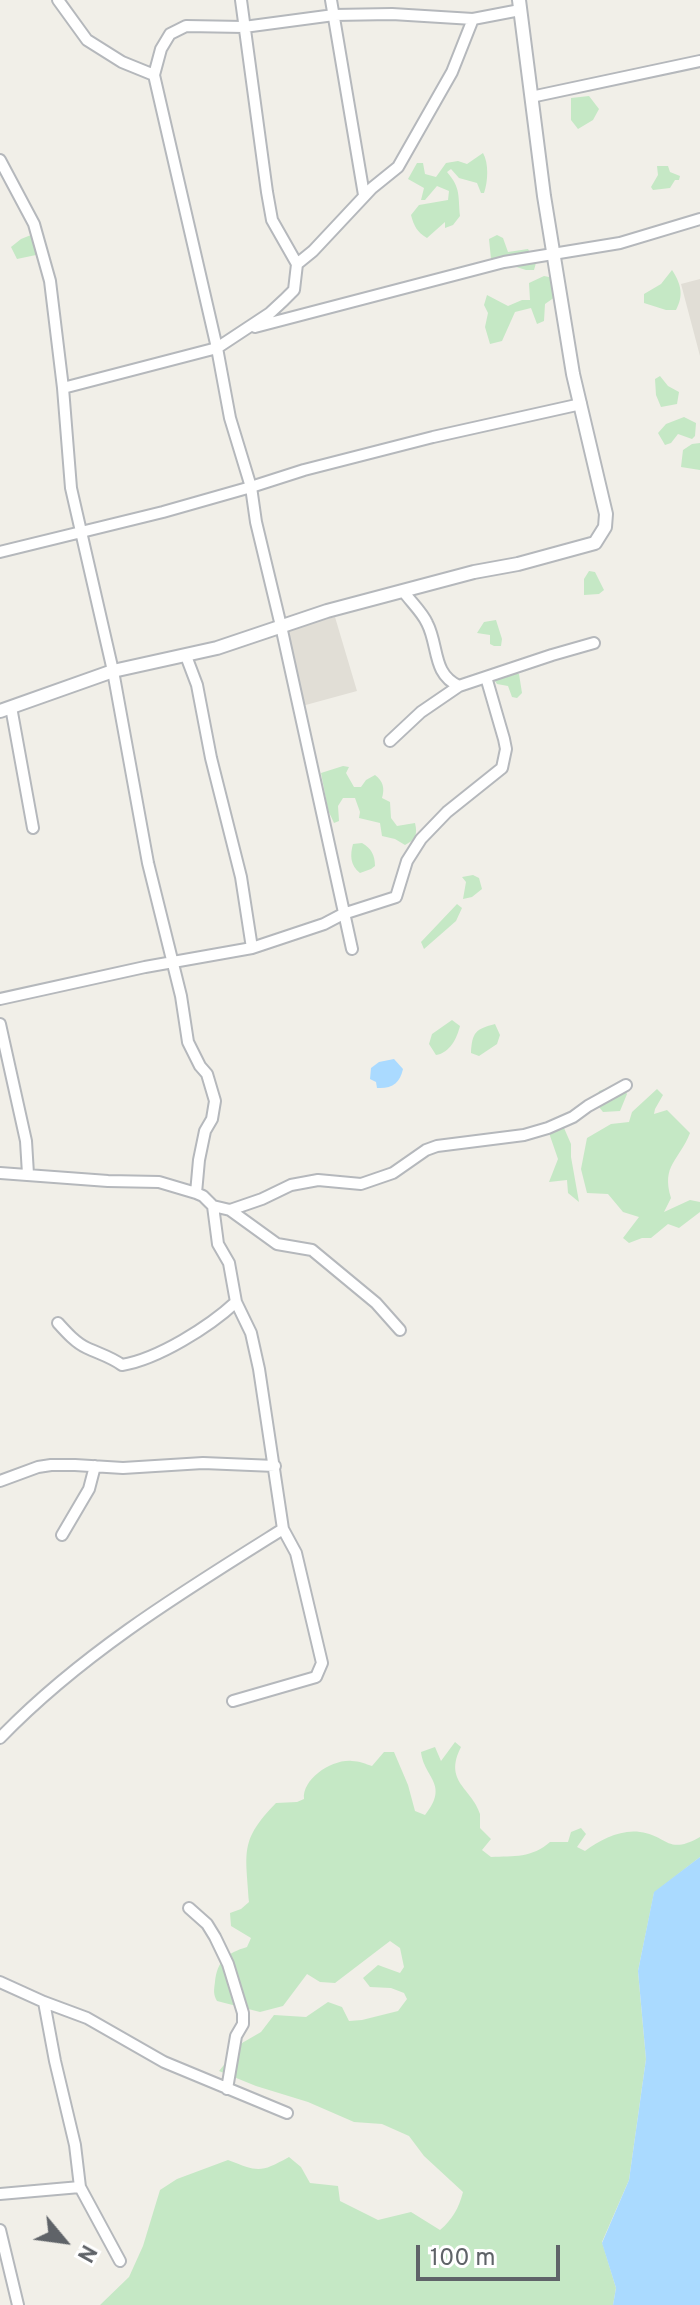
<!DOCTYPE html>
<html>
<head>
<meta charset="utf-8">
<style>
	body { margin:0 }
	#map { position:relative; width:700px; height:2305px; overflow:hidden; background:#f1efe8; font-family:Overpass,sans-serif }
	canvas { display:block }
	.north { position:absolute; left:24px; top:2201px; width:80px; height:80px; -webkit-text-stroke:6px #fff; paint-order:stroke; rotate:119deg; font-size:22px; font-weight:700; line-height:32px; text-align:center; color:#5f6368 }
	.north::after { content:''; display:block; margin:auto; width:28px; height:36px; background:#5f6368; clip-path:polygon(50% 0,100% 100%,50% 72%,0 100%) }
	.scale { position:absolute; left:416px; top:2245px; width:144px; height:36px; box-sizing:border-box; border:4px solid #5f6368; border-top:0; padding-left:10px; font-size:24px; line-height:28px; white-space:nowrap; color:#5f6368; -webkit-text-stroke:6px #fff; paint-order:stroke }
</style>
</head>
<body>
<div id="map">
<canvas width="700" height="2305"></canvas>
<div class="north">N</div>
<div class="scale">100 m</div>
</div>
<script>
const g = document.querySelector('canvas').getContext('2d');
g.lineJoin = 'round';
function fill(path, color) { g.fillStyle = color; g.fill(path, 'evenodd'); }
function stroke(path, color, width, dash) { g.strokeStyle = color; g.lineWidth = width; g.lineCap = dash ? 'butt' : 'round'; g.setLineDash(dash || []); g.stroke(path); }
fill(new Path2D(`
	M 700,279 L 700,356 L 681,284 Z
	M 335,617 L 357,691 L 302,706 L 283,631 Z`), '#e1ded6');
fill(new Path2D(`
	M 589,96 L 599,109 L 593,120 L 578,129 L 571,120 L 571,98 Z
	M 483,153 C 489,163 488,182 484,193 L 481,193 L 477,183 L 459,178 L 451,169 L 447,172 C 461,188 458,196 460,216 L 453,225 L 445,228 L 445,222 L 427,238 C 417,232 414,226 411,215 L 419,205 L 448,200 L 449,191 L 437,186 L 425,200 L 421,200 L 424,188 L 408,179 L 417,163 L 423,163 L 425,174 L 436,177 L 446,163 L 458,161 L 467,164 Z
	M 657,166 L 668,166 L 670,172 L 680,176 L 679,180 L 675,180 L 670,188 L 653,190 L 651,187 L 658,175 Z
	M 31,235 L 37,238 L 44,261 L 36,255 L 17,259 L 11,247 L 21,239 Z
	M 497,235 L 503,238 L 508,252 L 528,249 L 536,263 L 534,270 L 526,270 L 491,259 L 489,239 Z
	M 672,270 C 681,284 684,295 676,310 L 666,310 L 644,303 L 644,294 L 661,284 Z
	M 544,276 L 554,278 L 555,297 L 545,304 L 544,321 L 537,324 L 531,308 L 515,312 L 502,341 L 490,344 L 485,327 L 488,313 L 484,305 L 487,295 L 508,306 L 522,300 L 530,300 L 529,283 Z
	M 660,376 L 668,386 L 679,392 L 677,404 L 661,407 L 656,395 L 655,379 Z
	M 684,417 L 696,423 L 695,436 L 692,439 L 678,434 L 671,443 L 665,445 L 658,433 L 666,424 Z
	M 700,443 L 700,470 L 681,467 L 683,450 L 692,444 Z
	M 589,571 L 595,572 L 604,590 L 599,594 L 584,595 L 584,579 Z
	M 496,620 L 502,639 L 501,646 L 494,646 L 490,644 L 490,635 L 477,633 L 484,622 Z
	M 510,672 L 519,674 L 522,693 L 517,698 L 512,697 L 508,686 L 497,684 L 495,681 Z
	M 343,766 L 349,767 L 346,773 L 354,787 L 361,787 L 366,780 L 375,775 C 383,781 385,788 382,798 L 390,802 L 391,818 L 397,826 L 415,823 C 418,835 415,840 405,845 L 395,839 L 382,836 L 380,823 L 359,818 L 360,812 L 355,798 L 343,798 L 338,806 L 339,821 L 334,823 L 328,810 L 321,773 Z
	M 362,843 C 371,848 375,855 375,866 L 371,869 L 360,873 C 350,865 350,855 353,844 Z
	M 473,875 L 479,878 L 482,889 L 472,897 L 463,899 L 466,882 L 462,877 Z
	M 457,904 L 462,908 L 456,921 L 424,949 L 421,942 Z
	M 452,1020 L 460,1026 C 457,1038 450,1053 436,1055 L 429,1044 L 432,1034 Z
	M 495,1024 L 500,1035 L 497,1044 L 479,1056 L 471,1053 C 472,1032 476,1029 495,1024 Z
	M 618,1084 L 624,1088 L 627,1094 L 620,1111 L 603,1112 L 595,1102 L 599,1091 Z
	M 657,1089 L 663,1095 L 655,1109 L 654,1114 L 667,1110 L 690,1133 C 679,1161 661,1165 671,1198 L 664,1212 L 690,1200 L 700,1202 L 700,1212 L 679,1228 L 668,1224 L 651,1238 L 642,1238 L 629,1243 L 623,1238 L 639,1217 L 623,1212 L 608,1194 L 587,1193 L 581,1169 L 587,1138 L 611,1124 L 629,1122 L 632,1112 Z
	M 556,1125 L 564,1128 L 571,1144 L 571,1157 L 579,1202 L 568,1193 L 567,1180 L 549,1182 L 558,1159 L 549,1133 Z
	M 455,1742 L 461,1747 C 443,1782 472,1788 480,1814 C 480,1816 480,1826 480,1828 L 491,1839 L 482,1850 L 491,1857 C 514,1856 532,1858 550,1842 L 568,1842 L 571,1832 L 581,1828 L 586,1834 L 577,1847 L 585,1851 C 600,1840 621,1829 640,1832 C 667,1835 667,1856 700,1837 L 700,1857 L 654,1893 L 638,1971 L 646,2059 L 629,2180 L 602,2242 L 616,2288 L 613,2305 L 100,2305 L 129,2277 L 143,2246 L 160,2190 L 177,2179 L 228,2160 C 259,2172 260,2173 289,2157 L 301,2167 L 310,2183 L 338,2186 L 340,2201 L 378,2220 L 411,2212 L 440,2230 C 452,2220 459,2208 463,2192 L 424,2156 L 409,2136 L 382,2124 L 354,2122 L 308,2102 L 256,2086 L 219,2071 L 242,2043 L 261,2032 L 274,2015 L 306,2017 L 328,2002 L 342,2007 L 349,2021 L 362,2020 L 398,2011 L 407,1999 L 404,1993 L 391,1988 L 370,1987 L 363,1978 L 378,1965 L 400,1973 L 404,1967 L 400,1948 L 390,1941 L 335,1983 L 320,1982 L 307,1974 L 283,2006 L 260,2012 L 217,2001 C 213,1994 214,1990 215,1982 C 217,1961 227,1953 247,1947 L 251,1938 L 231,1926 L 230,1913 L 241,1909 L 249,1902 C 246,1852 239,1841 276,1803 L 297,1802 L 304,1799 C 302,1779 332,1759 352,1761 C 359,1761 366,1764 372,1766 L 384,1752 L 394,1752 L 408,1785 L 415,1811 L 425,1815 C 450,1784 424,1778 421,1752 L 435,1747 L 441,1761 Z`), '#c5e8c5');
fill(new Path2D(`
	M 394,1059 L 403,1069 C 400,1083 392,1089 377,1088 L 376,1082 L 370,1079 L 371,1068 L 379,1062 Z
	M 700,1857 L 700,2305 L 613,2305 L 616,2288 L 602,2243 L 629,2180 L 646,2059 L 638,1971 L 654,1892 Z`), '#aadaff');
const minor = new Path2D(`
	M 58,0 L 87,40 L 122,62 L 154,75
	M 331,0 L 364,195
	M 531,97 L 700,61
	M 0,160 L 34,224 L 50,281 L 63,388 L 71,488 L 113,671 L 148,863 L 181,996 L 188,1042 L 200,1066 L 207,1074 L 215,1101 L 212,1119 L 205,1131 L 199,1160 L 196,1193
	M 297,264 L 313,251 L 372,188 L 398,167 L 452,72 L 473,19
	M 255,327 L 504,262 L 620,243 L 700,219
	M 63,388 L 217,348 L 270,313 L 284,300 L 294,290 L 297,264 L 272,220 L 267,192 L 241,0
	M 0,552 L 163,512 L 251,487 L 304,470 L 433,437 L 581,404
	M 403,591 C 411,602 422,612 427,623 C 439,646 432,674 459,686
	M 186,656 L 197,685 L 211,758 L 241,877 L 252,948
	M 11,707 L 33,828
	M 390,741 L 421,712 L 459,686 L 552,655 L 594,643
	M 352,949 L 281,626 L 256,522 L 251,487 L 230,418 L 217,348 L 154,75 L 161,49 L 170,34 L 186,26 L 244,27 L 334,15 L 392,14 L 473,19 L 520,10
	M 0,999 L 145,967 L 252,948 L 324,924 L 343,914 L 396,897 L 407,861 L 421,839 L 447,812 L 502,768 L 506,749 L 504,739 L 486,677
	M 0,1024 L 26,1141 L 28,1174
	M 0,1173 L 108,1181 L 159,1182 L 196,1193 L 203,1196 L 213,1206 L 218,1244 L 229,1263 L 236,1302 L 251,1333 L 259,1369 L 283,1529 L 296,1553 L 322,1663 L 316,1677 L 233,1701
	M 213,1206 L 230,1210 L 262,1199 L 291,1185 L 318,1180 L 361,1184 L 393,1173 L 426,1150 L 437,1146 L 524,1135 L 548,1128 L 573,1117 L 588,1106 L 626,1085
	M 230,1210 L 277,1244 L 312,1250 L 376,1303 L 400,1330
	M 58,1323 C 67,1333 76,1343 87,1348 C 100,1354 111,1357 122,1365 C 158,1359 209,1327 236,1302
	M 0,1481 L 38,1467 L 51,1465 L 75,1465 L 123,1468 L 203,1463 L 275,1466
	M 62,1535 L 89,1489 L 95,1466
	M 0,1738 C 82,1653 184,1591 283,1529
	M 189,1908 L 207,1924 L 215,1937 L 228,1964 L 243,2013 L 243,2024 L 236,2036 L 227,2089
	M 0,1982 L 44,2002 L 87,2018 L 164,2062 L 287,2113
	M 44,2002 L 55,2061 L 75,2145 L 80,2187 L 120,2261
	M 0,2194 L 80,2187
	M 0,2230 L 18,2305`);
const tertiary = new Path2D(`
	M 0,711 L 113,671 L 217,648 L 327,611 L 474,572 L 518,564 L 595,543 L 605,527 L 606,514 L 573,374 L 544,196 L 519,0`);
stroke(minor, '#b5b8bc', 14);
stroke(tertiary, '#b5b8bc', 16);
stroke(minor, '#fff', 10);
stroke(tertiary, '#fff', 12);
</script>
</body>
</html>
